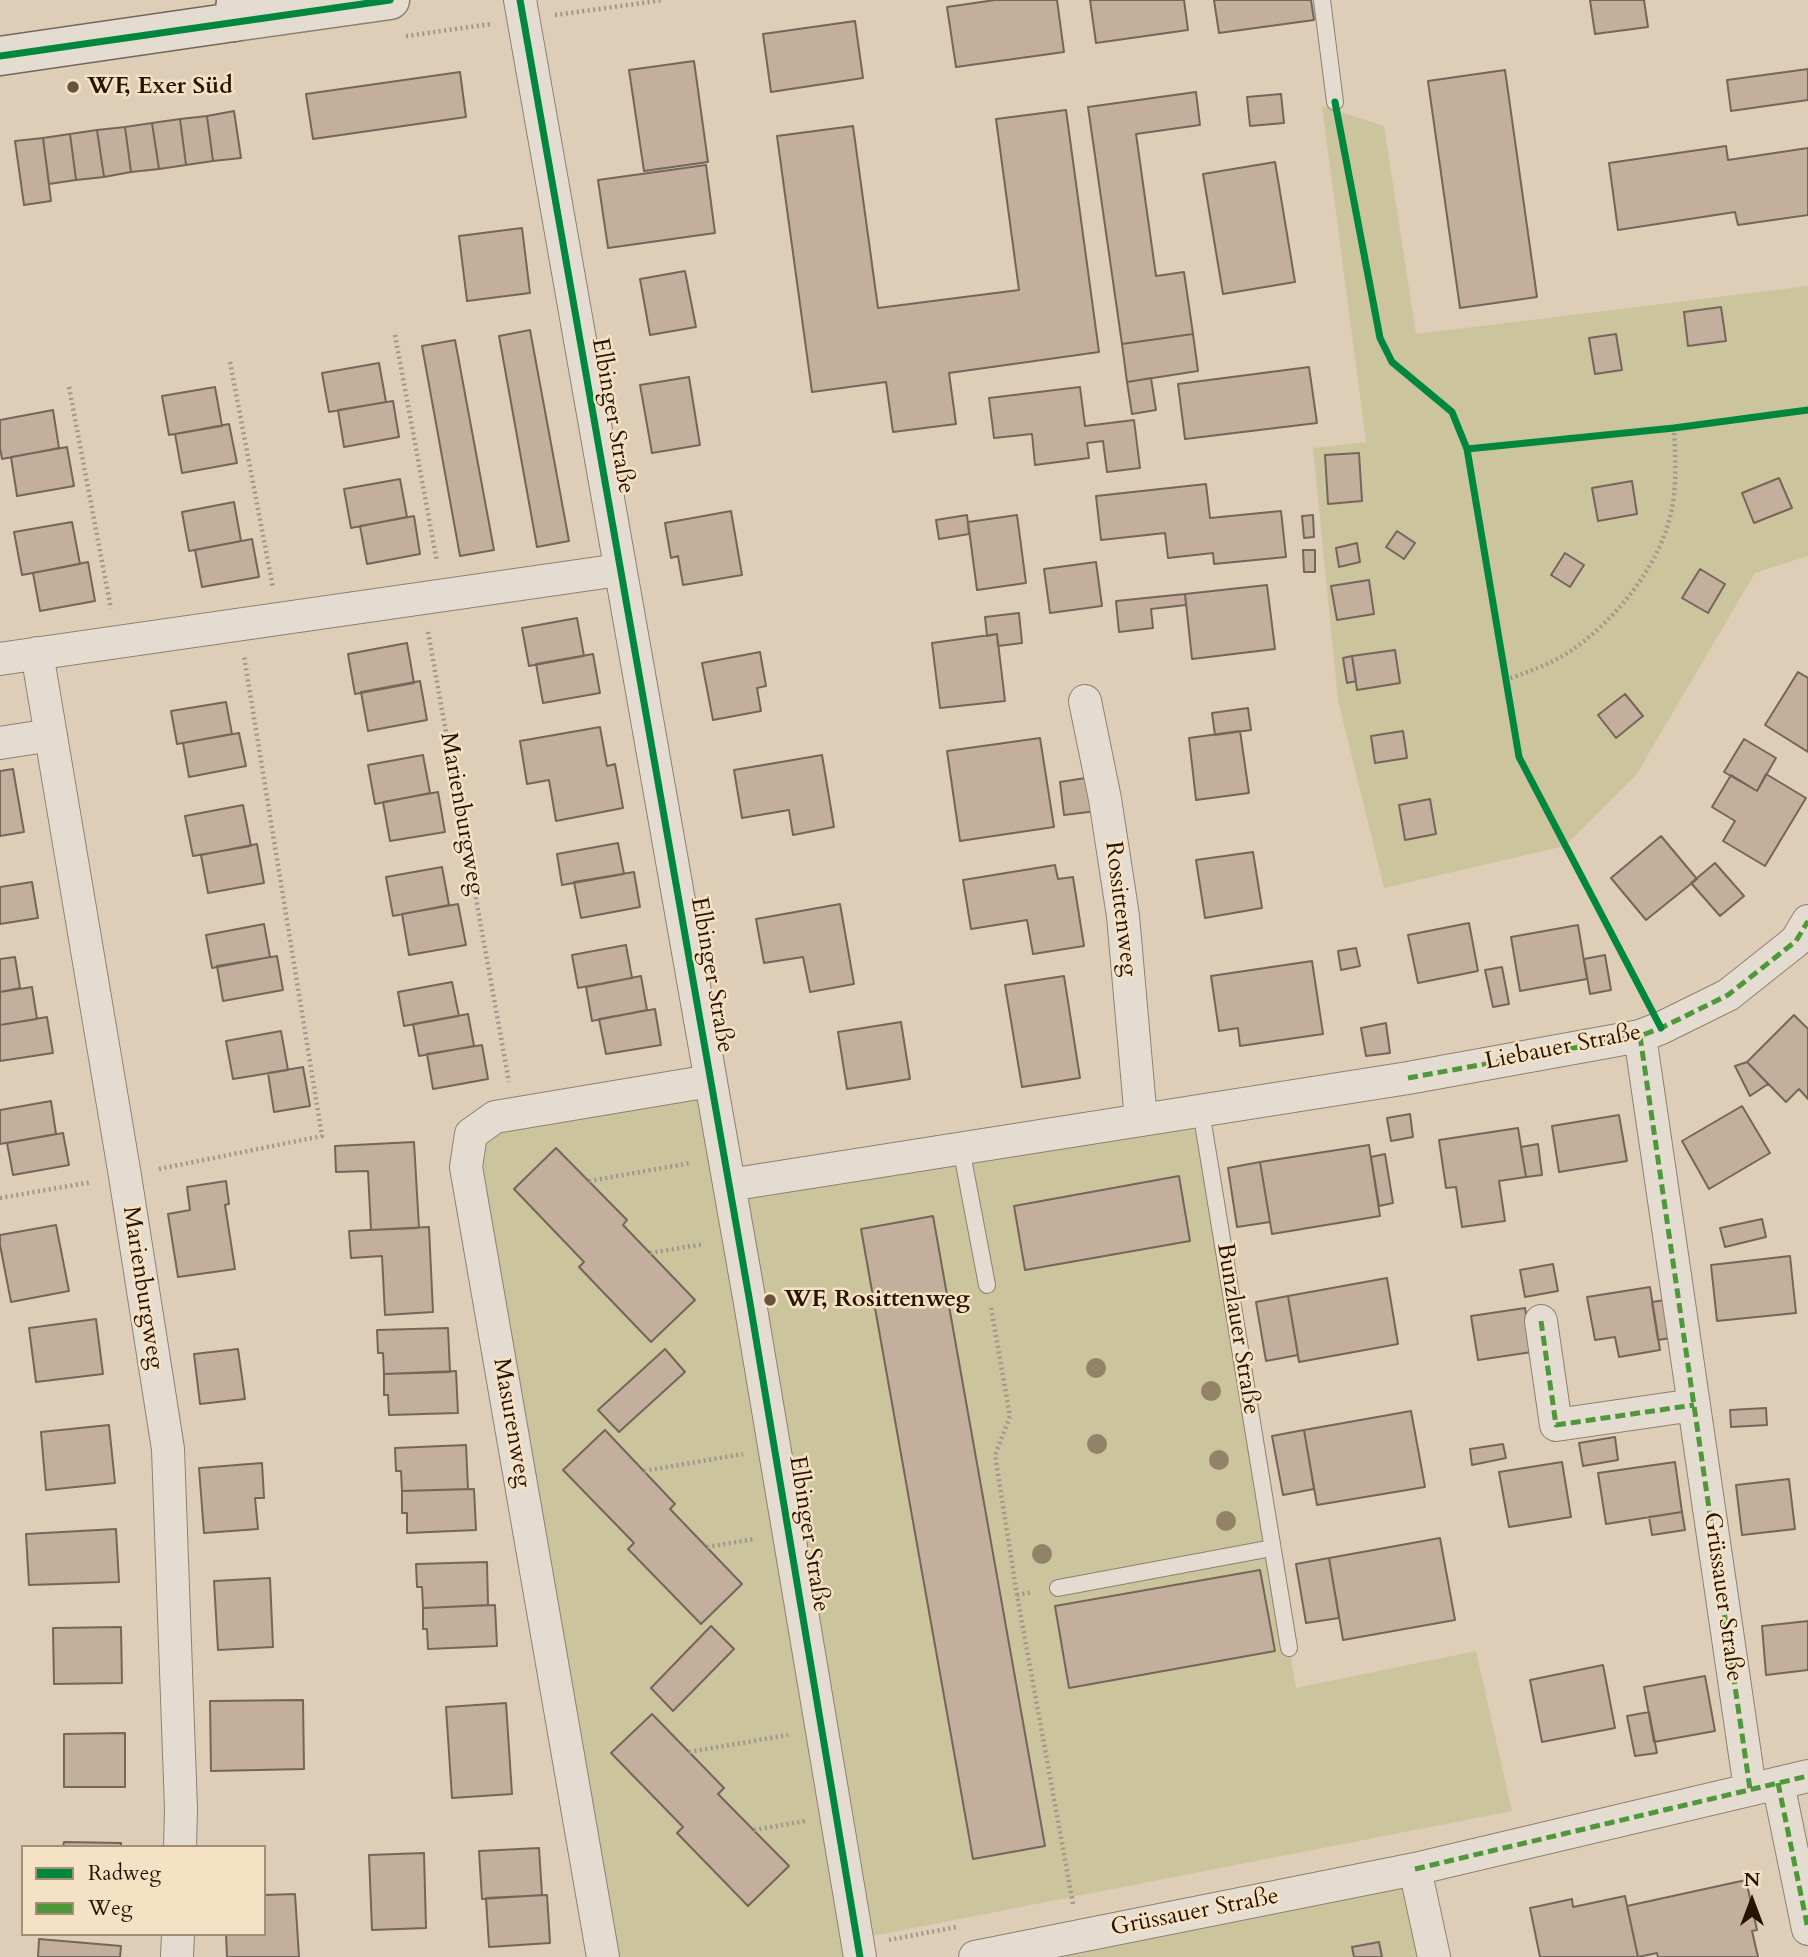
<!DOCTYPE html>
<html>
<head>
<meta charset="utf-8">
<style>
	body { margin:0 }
	#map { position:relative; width:1808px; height:1957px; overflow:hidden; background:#dfceb7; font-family:Cardo,serif }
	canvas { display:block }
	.legend { position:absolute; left:21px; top:1845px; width:245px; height:91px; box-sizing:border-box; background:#f5e2c5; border:2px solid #a38f76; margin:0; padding:9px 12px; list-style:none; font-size:21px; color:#271300 }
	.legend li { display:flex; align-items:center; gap:14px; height:35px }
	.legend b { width:35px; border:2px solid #a38f76 }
	.north { position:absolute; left:1717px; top:1866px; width:70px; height:70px; -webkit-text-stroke:5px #f5e2c5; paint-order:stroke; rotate:0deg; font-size:19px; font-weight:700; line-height:28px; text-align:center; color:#271300 }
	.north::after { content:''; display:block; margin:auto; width:24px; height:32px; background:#271300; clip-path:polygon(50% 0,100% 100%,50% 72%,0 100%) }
</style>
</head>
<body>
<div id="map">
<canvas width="1808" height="1957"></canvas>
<ul class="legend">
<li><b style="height:9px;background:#00873e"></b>Radweg</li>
<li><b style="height:9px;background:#4e9839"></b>Weg</li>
</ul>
<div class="north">N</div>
</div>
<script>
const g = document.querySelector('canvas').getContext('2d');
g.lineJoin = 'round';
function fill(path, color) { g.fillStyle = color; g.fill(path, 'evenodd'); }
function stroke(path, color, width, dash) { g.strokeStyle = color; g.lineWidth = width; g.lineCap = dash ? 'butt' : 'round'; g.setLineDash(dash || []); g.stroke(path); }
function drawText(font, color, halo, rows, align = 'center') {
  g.font = font + ' Cardo,serif'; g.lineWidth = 5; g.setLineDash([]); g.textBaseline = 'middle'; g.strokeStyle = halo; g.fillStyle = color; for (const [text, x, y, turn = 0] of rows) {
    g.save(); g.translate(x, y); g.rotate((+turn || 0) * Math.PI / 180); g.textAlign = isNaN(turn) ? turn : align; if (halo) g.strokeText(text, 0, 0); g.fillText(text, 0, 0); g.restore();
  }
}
fill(new Path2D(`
	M 1322,106 L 1384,126 L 1416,334 L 1808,286 L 1808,556 L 1755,573 L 1636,775 L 1565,846 L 1384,888 L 1338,700 L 1313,448 L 1366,442 Z
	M 710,1081 L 728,1184 L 1201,1111 L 1296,1688 L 1476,1651 L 1512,1811 L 857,1939 L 859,1957 L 603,1957 L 471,1134 Z
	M 1415,1869 L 1433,1957 L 975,1957 Z`), '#cbc49d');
const building = new Path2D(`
	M 995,0 L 1057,0 L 1064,52 L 956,67 L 947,7 Z
	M 1090,0 L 1184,0 L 1188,30 L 1096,43 Z
	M 1214,0 L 1311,0 L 1314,20 L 1219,33 Z
	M 1590,0 L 1644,0 L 1648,27 L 1595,34 Z
	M 855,21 L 863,78 L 771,92 L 763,34 Z
	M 694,61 L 708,162 L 644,171 L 629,70 Z
	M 1808,69 L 1808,100 L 1731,111 L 1727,80 Z
	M 1505,70 L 1537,297 L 1460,308 L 1428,81 Z
	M 460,72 L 466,117 L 313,139 L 306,94 Z
	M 1196,92 L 1200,125 L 1136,134 L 1156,276 L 1184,272 L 1193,334 L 1122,344 L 1088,107 Z
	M 1281,94 L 1284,123 L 1250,126 L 1247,97 Z
	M 1066,110 L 1099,352 L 949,373 L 956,424 L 893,432 L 886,382 L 812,392 L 777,136 L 853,126 L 878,308 L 1019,290 L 996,119 Z
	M 234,111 L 241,158 L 213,161 L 207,116 Z
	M 207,116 L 213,161 L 186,165 L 180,119 Z
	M 180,119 L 186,165 L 159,169 L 152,123 Z
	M 152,123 L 159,169 L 131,172 L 125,127 Z
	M 125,127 L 131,172 L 104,177 L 97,130 Z
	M 97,130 L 104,177 L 76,180 L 70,134 Z
	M 70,134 L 76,180 L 49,184 L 43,138 Z
	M 43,138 L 51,201 L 24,205 L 15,141 Z
	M 1726,146 L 1728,160 L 1808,148 L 1808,215 L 1738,225 L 1735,212 L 1618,230 L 1609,163 Z
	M 1275,162 L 1295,282 L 1223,294 L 1203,174 Z
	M 706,165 L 715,233 L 608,248 L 598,180 Z
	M 522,228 L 530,293 L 467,301 L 459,236 Z
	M 685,271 L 696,327 L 650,335 L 640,279 Z
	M 1721,307 L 1726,341 L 1688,346 L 1684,312 Z
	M 530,330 L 569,541 L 537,547 L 499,336 Z
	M 1193,334 L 1198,371 L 1127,382 L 1122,344 Z
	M 1616,334 L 1622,370 L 1595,374 L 1589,338 Z
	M 455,340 L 494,550 L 460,556 L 422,346 Z
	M 379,363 L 386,402 L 329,412 L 322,373 Z
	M 1309,367 L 1317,423 L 1185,439 L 1178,384 Z
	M 689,377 L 700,445 L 652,453 L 640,385 Z
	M 1151,378 L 1156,410 L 1132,414 L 1127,382 Z
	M 215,387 L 222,426 L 169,435 L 162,396 Z
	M 1080,387 L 1085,426 L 1134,420 L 1140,468 L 1107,472 L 1103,441 L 1087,443 L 1089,458 L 1035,465 L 1032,434 L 994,438 L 989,398 Z
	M 393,401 L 399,437 L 344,447 L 338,410 Z
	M 53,410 L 59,448 L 2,459 L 0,448 L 0,420 Z
	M 229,424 L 237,463 L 182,473 L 175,434 Z
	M 67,447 L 74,486 L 17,496 L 11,457 Z
	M 1359,453 L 1362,501 L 1328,504 L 1325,455 Z
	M 1779,478 L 1792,508 L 1754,523 L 1742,493 Z
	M 400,479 L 407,517 L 351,528 L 344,489 Z
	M 1632,481 L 1637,514 L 1598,521 L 1592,488 Z
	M 1206,484 L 1210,518 L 1281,511 L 1286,557 L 1214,564 L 1213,553 L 1168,558 L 1165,533 L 1101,540 L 1096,496 Z
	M 234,502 L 241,541 L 189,551 L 182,512 Z
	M 731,511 L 742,575 L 683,585 L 678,556 L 671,558 L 665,523 Z
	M 967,515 L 969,534 L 939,539 L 936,520 Z
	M 1017,515 L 1026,583 L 977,590 L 968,522 Z
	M 1313,515 L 1314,537 L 1304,538 L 1302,516 Z
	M 414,516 L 420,554 L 367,564 L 360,526 Z
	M 72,522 L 80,564 L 22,575 L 14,532 Z
	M 1397,531 L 1415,543 L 1404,559 L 1386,547 Z
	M 252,539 L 259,577 L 202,587 L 195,550 Z
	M 1357,543 L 1360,562 L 1339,567 L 1336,548 Z
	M 1303,550 L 1315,550 L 1315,572 L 1304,572 Z
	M 1565,553 L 1584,565 L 1570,587 L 1551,575 Z
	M 88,562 L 95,601 L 40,611 L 33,573 Z
	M 1096,562 L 1102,606 L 1050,613 L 1044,569 Z
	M 1700,569 L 1725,584 L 1708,613 L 1682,598 Z
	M 1369,580 L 1374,614 L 1337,620 L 1331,586 Z
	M 1267,585 L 1275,649 L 1192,659 L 1185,594 Z
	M 1185,594 L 1186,605 L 1151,609 L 1153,628 L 1119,632 L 1116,601 Z
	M 1019,613 L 1022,643 L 998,646 L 997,634 L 987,636 L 985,617 Z
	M 577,618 L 584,656 L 529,666 L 522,628 Z
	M 997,634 L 1005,701 L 940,708 L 932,643 Z
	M 407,643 L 414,683 L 355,694 L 348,654 Z
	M 1395,650 L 1400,683 L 1357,690 L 1352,656 Z
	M 760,652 L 766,686 L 757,688 L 761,711 L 713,720 L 702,663 Z
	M 593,654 L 600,693 L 543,703 L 536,664 Z
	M 1352,656 L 1356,681 L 1347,683 L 1343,658 Z
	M 1798,672 L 1808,678 L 1808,752 L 1765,725 Z
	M 420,681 L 427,720 L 368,731 L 361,692 Z
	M 1625,694 L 1643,716 L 1616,738 L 1598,715 Z
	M 226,702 L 232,734 L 177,744 L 171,711 Z
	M 1248,708 L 1251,730 L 1215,735 L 1212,713 Z
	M 600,727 L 607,766 L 615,764 L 623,808 L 556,821 L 549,780 L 527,784 L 520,741 Z
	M 1240,731 L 1249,793 L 1196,800 L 1189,738 Z
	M 1403,731 L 1407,758 L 1375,763 L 1371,736 Z
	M 239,733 L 246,766 L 189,777 L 183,743 Z
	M 1040,738 L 1054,827 L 960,841 L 947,751 Z
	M 1744,739 L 1776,758 L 1757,791 L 1724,772 Z
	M 423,755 L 430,793 L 375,804 L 368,765 Z
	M 822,755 L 834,827 L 793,835 L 789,810 L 742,818 L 734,770 Z
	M 13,769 L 24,832 L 0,836 L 0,771 Z
	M 1766,774 L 1806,798 L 1765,866 L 1723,841 L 1735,821 L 1712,807 L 1731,775 L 1757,791 Z
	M 1092,777 L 1097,811 L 1064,815 L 1060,782 Z
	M 438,792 L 445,832 L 390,841 L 383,802 Z
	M 1430,799 L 1436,834 L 1405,840 L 1399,805 Z
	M 243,805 L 251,846 L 193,856 L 185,816 Z
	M 1661,836 L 1697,879 L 1646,920 L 1611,878 Z
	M 618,843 L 624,874 L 562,885 L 557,854 Z
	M 257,844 L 264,883 L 208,893 L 201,855 Z
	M 1253,852 L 1262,908 L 1205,918 L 1196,860 Z
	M 1715,863 L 1744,896 L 1720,916 L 1691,883 Z
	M 1055,865 L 1058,879 L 1073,877 L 1084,946 L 1033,954 L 1027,920 L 971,929 L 963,880 Z
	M 442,867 L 449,905 L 393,916 L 386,877 Z
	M 634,872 L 640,907 L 581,918 L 574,882 Z
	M 32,882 L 38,918 L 0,924 L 0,887 Z
	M 458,904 L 466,945 L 409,955 L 402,914 Z
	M 840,904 L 854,984 L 810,992 L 803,957 L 764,963 L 756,919 Z
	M 1469,923 L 1478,971 L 1418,983 L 1408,935 Z
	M 264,924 L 270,957 L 212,968 L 206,935 Z
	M 1578,925 L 1587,979 L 1520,991 L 1511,937 Z
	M 626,945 L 632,978 L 578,988 L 572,955 Z
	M 1356,948 L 1360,966 L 1341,970 L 1338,951 Z
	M 1605,955 L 1611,990 L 1590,994 L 1584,959 Z
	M 277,956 L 283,990 L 223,1001 L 217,966 Z
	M 15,957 L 20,988 L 0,992 L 0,959 Z
	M 1312,961 L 1323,1034 L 1240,1046 L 1238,1028 L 1219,1031 L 1211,976 Z
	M 1502,967 L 1509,1004 L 1493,1007 L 1485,970 Z
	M 641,976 L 647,1010 L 592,1021 L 586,987 Z
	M 1064,976 L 1080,1078 L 1022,1087 L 1005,985 Z
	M 452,982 L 459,1016 L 404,1026 L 398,992 Z
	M 32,987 L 37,1019 L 0,1025 L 0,992 Z
	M 655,1009 L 661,1045 L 606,1054 L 599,1019 Z
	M 468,1014 L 474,1046 L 419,1056 L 413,1024 Z
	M 1794,1015 L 1808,1029 L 1808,1099 L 1799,1089 L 1786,1102 L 1747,1062 Z
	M 47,1017 L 53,1053 L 0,1061 L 0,1025 Z
	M 901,1022 L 910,1079 L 847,1089 L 838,1032 Z
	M 1386,1023 L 1390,1053 L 1366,1056 L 1361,1028 Z
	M 281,1031 L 288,1070 L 233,1079 L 226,1041 Z
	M 482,1045 L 488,1079 L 433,1089 L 427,1054 Z
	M 1747,1062 L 1768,1084 L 1750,1096 L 1735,1066 Z
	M 303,1067 L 310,1106 L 274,1112 L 268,1073 Z
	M 51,1101 L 56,1134 L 0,1144 L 0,1110 Z
	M 1742,1106 L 1770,1153 L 1709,1189 L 1682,1141 Z
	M 1410,1114 L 1413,1137 L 1391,1141 L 1387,1118 Z
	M 1619,1115 L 1627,1161 L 1559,1172 L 1552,1126 Z
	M 1518,1128 L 1526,1177 L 1499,1181 L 1505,1221 L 1462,1227 L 1456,1187 L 1446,1188 L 1439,1140 Z
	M 63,1133 L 69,1165 L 13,1175 L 7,1143 Z
	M 414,1142 L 419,1228 L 371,1230 L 368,1171 L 336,1172 L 335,1146 Z
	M 1538,1144 L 1542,1175 L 1526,1177 L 1521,1147 Z
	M 1369,1145 L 1380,1216 L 1272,1234 L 1260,1162 Z
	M 556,1148 L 627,1220 L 623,1225 L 695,1300 L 651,1342 L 579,1267 L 584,1262 L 514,1189 Z
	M 1385,1154 L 1393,1203 L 1379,1206 L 1371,1157 Z
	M 1260,1162 L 1270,1222 L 1237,1227 L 1228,1168 Z
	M 1179,1176 L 1190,1241 L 1025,1270 L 1014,1206 Z
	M 226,1181 L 229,1204 L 225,1205 L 235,1269 L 178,1277 L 168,1214 L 190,1210 L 187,1187 Z
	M 933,1216 L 1045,1846 L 973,1859 L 861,1229 Z
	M 1762,1219 L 1766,1237 L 1725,1247 L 1720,1228 Z
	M 56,1225 L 69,1291 L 11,1302 L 0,1245 L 0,1235 Z
	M 429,1227 L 433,1312 L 385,1315 L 382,1256 L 351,1258 L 349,1231 Z
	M 1790,1256 L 1796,1313 L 1717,1321 L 1711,1265 Z
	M 1553,1264 L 1558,1291 L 1525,1297 L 1520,1270 Z
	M 1387,1278 L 1398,1344 L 1299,1362 L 1288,1296 Z
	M 1650,1287 L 1660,1350 L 1619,1357 L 1615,1337 L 1595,1340 L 1587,1297 Z
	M 1288,1296 L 1298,1355 L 1266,1361 L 1256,1302 Z
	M 1665,1300 L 1671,1338 L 1658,1340 L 1652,1302 Z
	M 1525,1308 L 1532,1352 L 1478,1360 L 1471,1316 Z
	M 96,1319 L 103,1374 L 36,1382 L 29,1328 Z
	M 448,1328 L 450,1372 L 384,1374 L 383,1353 L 378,1353 L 377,1330 Z
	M 238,1349 L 245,1399 L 200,1404 L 194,1354 Z
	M 665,1349 L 685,1372 L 619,1432 L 598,1410 Z
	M 456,1371 L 458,1413 L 389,1415 L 388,1395 L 384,1395 L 384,1374 Z
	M 1766,1408 L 1767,1425 L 1731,1427 L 1730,1410 Z
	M 1411,1411 L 1425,1487 L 1317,1505 L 1304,1430 Z
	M 109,1425 L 115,1483 L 46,1490 L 41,1432 Z
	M 605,1430 L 675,1504 L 670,1509 L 742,1584 L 701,1624 L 628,1549 L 634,1543 L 563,1470 Z
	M 1304,1430 L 1314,1489 L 1283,1495 L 1272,1436 Z
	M 1615,1437 L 1618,1460 L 1583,1466 L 1579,1443 Z
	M 1503,1444 L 1506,1458 L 1472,1465 L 1470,1449 Z
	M 466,1445 L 468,1489 L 402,1491 L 401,1471 L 396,1471 L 395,1448 Z
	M 1562,1462 L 1571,1517 L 1509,1527 L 1499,1472 Z
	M 1675,1462 L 1682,1512 L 1606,1524 L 1598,1473 Z
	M 262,1463 L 264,1498 L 255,1498 L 258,1529 L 204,1533 L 199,1468 Z
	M 1789,1479 L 1795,1529 L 1742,1535 L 1736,1485 Z
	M 474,1489 L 476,1530 L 407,1533 L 407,1513 L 402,1513 L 402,1491 Z
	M 1682,1512 L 1685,1530 L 1652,1535 L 1649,1517 Z
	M 116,1529 L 119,1582 L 29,1585 L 26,1534 Z
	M 1440,1538 L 1455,1620 L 1343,1640 L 1329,1558 Z
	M 1329,1558 L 1339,1618 L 1306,1623 L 1296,1564 Z
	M 487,1562 L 488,1605 L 423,1608 L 422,1587 L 417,1587 L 416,1564 Z
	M 1260,1570 L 1275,1651 L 1069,1688 L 1055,1606 Z
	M 270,1578 L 273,1647 L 218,1650 L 214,1581 Z
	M 495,1605 L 497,1646 L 428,1649 L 427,1629 L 423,1629 L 423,1608 Z
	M 1808,1621 L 1808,1670 L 1766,1675 L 1762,1626 Z
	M 711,1626 L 734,1649 L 673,1711 L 651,1688 Z
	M 121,1627 L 122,1683 L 54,1684 L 53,1628 Z
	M 1603,1665 L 1615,1728 L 1542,1742 L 1530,1680 Z
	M 1705,1676 L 1715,1731 L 1654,1742 L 1644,1687 Z
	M 303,1700 L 304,1769 L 211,1771 L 210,1701 Z
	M 506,1703 L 512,1794 L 452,1798 L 446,1707 Z
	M 1649,1712 L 1657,1753 L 1635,1756 L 1627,1716 Z
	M 652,1714 L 724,1788 L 718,1794 L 789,1866 L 748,1906 L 677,1833 L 683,1827 L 611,1753 Z
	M 125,1733 L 125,1787 L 64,1787 L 64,1734 Z
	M 64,1842 L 121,1843 L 121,1847 L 63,1847 Z
	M 539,1848 L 542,1895 L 482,1899 L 479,1851 Z
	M 424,1853 L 426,1928 L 372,1930 L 369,1855 Z
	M 1746,1880 L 1757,1930 L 1752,1931 L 1758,1957 L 1658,1957 L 1657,1953 L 1638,1957 L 1627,1906 Z
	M 295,1894 L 299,1957 L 227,1957 L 226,1934 L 264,1934 L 264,1895 Z
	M 547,1895 L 550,1943 L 489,1947 L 486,1898 Z
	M 1625,1896 L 1638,1957 L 1540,1957 L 1530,1908 L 1572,1899 L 1573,1907 Z
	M 39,1939 L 121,1946 L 120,1957 L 38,1957 Z
	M 1379,1942 L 1382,1957 L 1354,1957 L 1352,1947 Z`);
fill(building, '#c4ae9c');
stroke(building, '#73675a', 2);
const service = new Path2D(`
	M 1322,0 L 1335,102
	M 1201,1111 L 1289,1648
	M 961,1148 L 987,1285
	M 1058,1588 L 1272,1548`);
const minor = new Path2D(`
	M 520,0 L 750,1303 L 860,1957
	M 37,653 L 125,1176 L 168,1449 L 181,1809 L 180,1847
	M 0,659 L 619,570
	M 1085,701 L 1105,799 L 1123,916 L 1141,1120
	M 0,743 L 51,735
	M 1640,1036 L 1750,1789
	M 729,1185 L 1408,1078 L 1640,1036 L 1661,1028 L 1728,995 L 1796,941 L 1808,921
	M 1541,1321 L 1556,1425 L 1694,1405
	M 1778,1783 L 1808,1929
	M 1415,1869 L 1434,1957
	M 177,1957 L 178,1934
	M 603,1957 L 466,1167 L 471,1134 L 495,1117 L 710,1081
	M 975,1957 L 1415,1869 L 1808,1776`);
const tertiary = new Path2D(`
	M 234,22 L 390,0`);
const secondary = new Path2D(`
	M 0,56 L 234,22 L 236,0`);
stroke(service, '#8d8172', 18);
stroke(minor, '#8d8172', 34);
stroke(tertiary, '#8d8172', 41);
stroke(secondary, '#73675a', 41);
stroke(new Path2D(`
	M 555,15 L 664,0
	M 406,36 L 491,24
	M 395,335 L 437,562
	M 230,362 L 273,588
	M 69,387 L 111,609
	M 428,632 L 509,1082
	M 1505,680 C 1528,672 1549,665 1569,652 C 1617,620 1665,560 1673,502 C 1677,477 1675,453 1674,428
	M 159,1169 L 322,1136 L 244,656
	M 589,1181 L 691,1163
	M 0,1198 L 92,1182
	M 650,1253 L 704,1244
	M 991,1308 L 1010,1416 L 995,1455 L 1017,1595 L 1073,1904
	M 644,1471 L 743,1454
	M 707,1547 L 754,1539
	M 1017,1595 L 1033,1592
	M 689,1752 L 788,1735
	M 754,1830 L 805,1821
	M 889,1940 L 956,1927`), '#9f978c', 4.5, [2, 3.5]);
stroke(service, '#e4dcd0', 16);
stroke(minor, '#e4dcd0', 32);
stroke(tertiary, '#e4dcd0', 38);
stroke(secondary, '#e4dcd0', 38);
stroke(new Path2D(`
	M 1640,1036 L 1750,1789
	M 1408,1078 L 1640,1036 L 1661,1028 L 1728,995 L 1796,941 L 1808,921
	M 1541,1321 L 1556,1425 L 1694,1405
	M 1778,1783 L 1808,1929
	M 1415,1869 L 1808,1776`), '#4e9839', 5, [10, 5]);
stroke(new Path2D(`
	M 520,0 L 750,1303 L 860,1957
	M 0,56 L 390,0
	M 1335,102 L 1380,338 L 1392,362 L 1452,412 L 1467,449 L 1674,428 L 1808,410
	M 1467,449 L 1519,757 L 1661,1028`), '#00873e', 7);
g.fillStyle = '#928368';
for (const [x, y] of [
	[1096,1368],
	[1211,1391],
	[1097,1444],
	[1219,1460],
	[1226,1521],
	[1042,1554]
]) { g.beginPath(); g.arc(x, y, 10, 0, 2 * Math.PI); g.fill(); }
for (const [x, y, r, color] of [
	[73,87,7,"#675440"],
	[770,1300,7,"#675440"]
]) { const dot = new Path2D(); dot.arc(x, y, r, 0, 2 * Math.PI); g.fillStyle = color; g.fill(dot); stroke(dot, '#f5e2c5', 2.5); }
drawText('bold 24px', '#271300', '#f5e2c5', [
	["WF, Exer Süd",87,87],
	["WF, Rosittenweg",784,1300]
], 'left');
drawText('24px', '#271300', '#f5e2c5', [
	["Elbinger Straße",612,416,80],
	["Marienburgweg",461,814,80],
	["Rossittenweg",1120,909,83],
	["Elbinger Straße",711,975,80],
	["Liebauer Straße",1563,1048,-11],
	["Marienburgweg",142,1288,81],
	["Bunzlauer Straße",1237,1329,81],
	["Masurenweg",511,1423,80],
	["Elbinger Straße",808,1534,81],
	["Grüssauer Straße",1722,1597,82],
	["Grüssauer Straße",1195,1913,-11]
]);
</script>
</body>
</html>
